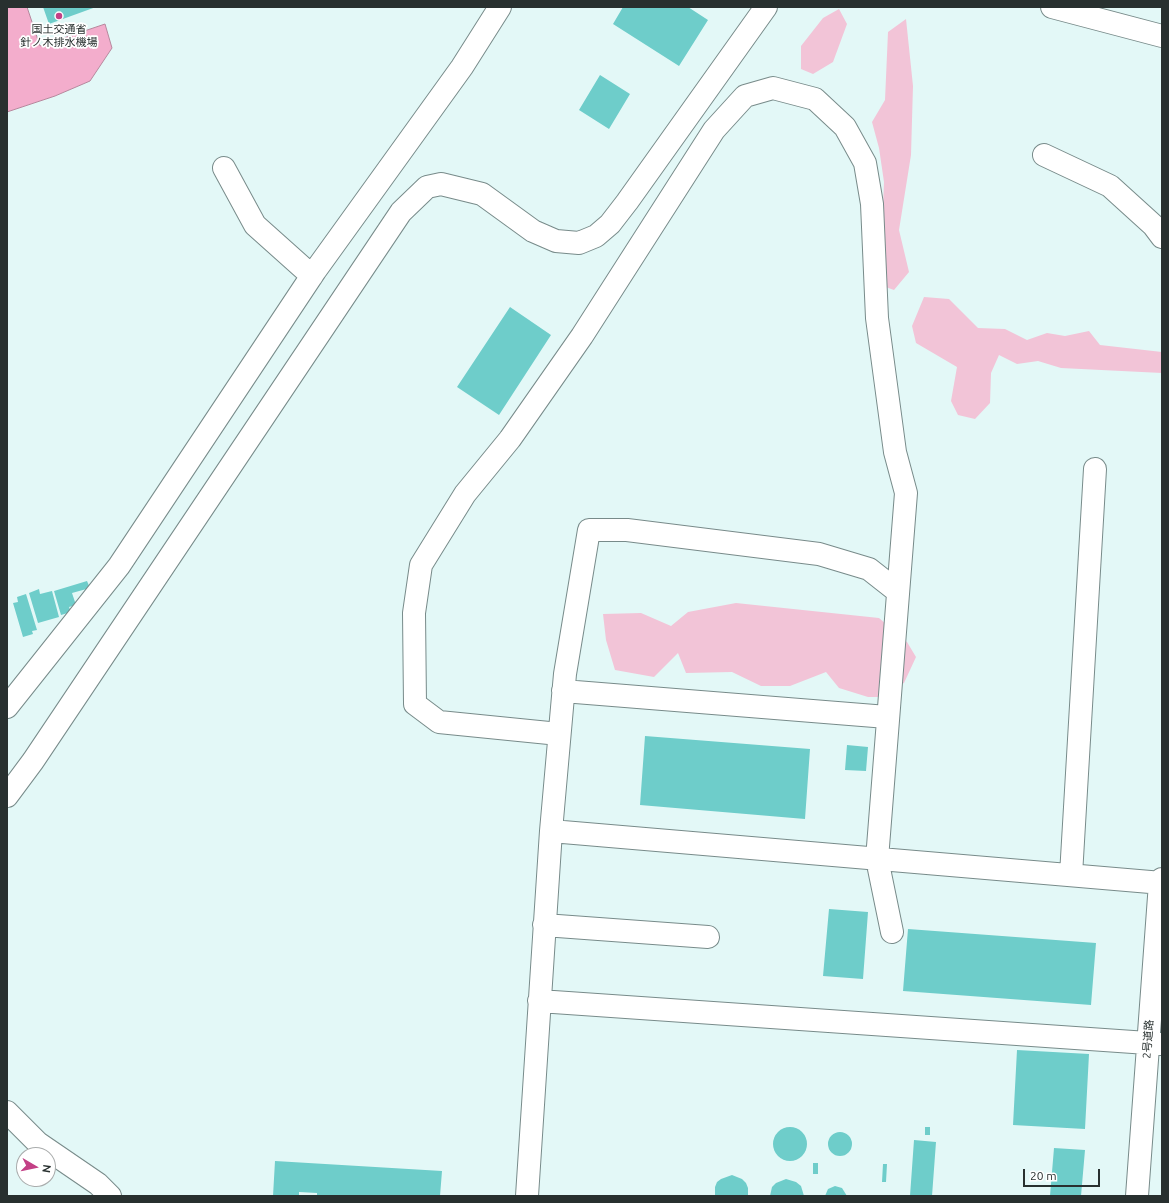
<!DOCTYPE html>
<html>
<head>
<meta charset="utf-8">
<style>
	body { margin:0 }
	#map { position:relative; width:1169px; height:1203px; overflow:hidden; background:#e3f8f7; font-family:Ubuntu,sans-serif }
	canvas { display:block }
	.frame { position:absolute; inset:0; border:8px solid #28302f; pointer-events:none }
	.north { position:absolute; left:16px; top:1147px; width:40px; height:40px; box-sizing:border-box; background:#fff; border:1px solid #a9acac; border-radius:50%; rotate:99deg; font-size:11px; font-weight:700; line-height:16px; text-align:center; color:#28302f }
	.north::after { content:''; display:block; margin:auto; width:14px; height:18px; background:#c34086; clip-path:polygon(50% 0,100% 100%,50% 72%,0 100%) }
	.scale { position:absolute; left:1023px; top:1169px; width:77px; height:18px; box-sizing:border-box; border:2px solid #28302f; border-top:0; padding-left:5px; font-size:12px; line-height:14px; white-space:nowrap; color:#28302f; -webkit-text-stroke:3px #fff; paint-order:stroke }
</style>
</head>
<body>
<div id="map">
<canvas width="1169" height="1203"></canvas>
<div class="frame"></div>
<div class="north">N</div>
<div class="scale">20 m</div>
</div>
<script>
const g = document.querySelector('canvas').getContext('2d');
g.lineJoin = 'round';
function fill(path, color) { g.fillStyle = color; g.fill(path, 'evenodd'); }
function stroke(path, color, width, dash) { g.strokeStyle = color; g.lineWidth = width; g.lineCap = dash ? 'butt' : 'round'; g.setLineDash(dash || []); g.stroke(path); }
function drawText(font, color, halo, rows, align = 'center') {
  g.font = font + ' Ubuntu,"Noto Sans JP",sans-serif'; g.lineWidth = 3.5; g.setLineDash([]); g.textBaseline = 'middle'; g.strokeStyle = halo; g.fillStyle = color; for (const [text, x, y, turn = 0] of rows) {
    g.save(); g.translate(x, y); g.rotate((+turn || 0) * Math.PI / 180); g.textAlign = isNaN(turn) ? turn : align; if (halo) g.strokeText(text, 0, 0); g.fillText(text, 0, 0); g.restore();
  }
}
fill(new Path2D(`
	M 839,9 L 847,24 L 833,62 L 813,74 L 801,69 L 801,46 L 823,18 Z
	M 906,19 L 913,86 L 912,120 L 911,155 L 899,230 L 909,272 L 894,290 L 880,285 L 884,182 L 879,148 L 872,122 L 885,100 L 888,32 Z
	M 924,297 L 949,299 L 978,328 L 1005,329 L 1027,340 L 1047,333 L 1065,336 L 1089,331 L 1100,345 L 1162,352 L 1162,373 L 1061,368 L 1038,361 L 1017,364 L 999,355 L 991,373 L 990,403 L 975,419 L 958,415 L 951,401 L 957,367 L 916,343 L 912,326 Z
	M 736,603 L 879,618 L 907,642 L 916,657 L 904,683 L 879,697 L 868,697 L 839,688 L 826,672 L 790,686 L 761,686 L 732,672 L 686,673 L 678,653 L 654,677 L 615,670 L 606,640 L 603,614 L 641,613 L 671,626 L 688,612 Z`), '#f2c4d7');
const water = new Path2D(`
	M 7,7 L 27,7 L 40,46 L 105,24 L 112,48 L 90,81 L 55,96 L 7,112 Z`);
fill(water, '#f3adcc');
stroke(water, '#b6889d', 1);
fill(new Path2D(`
	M 43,7 L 96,7 L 49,24 Z
	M 623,7 L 688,7 L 708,20 L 679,66 L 613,24 Z
	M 600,75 L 630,94 L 609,129 L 579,110 Z
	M 510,307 L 551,335 L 499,415 L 457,387 Z
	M 87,581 L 90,588 L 72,593 L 76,605 L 69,607 L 71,612 L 61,615 L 54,591 Z
	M 39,589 L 40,594 L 52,591 L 59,617 L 38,623 L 29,593 Z
	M 26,594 L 37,630 L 32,631 L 33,634 L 23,637 L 13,603 L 18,602 L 17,597 Z
	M 645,736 L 810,749 L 805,819 L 640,805 Z
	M 847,745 L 868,747 L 866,771 L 845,770 Z
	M 829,909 L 868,912 L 863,979 L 823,976 Z
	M 908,929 L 1096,943 L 1091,1005 L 903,991 Z
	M 1017,1050 L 1089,1054 L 1085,1129 L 1013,1125 Z
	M773 1144a17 17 0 1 1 34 0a17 17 0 1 1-34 0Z
	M 925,1127 L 930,1127 L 930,1135 L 925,1135 Z
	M828 1144a12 12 0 1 1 24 0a12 12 0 1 1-24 0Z
	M 914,1140 L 936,1142 L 932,1196 L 910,1196 Z
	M 1054,1148 L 1085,1150 L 1081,1196 L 1050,1196 Z
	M 275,1161 L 442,1171 L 440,1196 L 317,1196 L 317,1193 L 299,1192 L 299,1196 L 273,1196 Z
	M 813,1163 L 818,1163 L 818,1174 L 813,1174 Z
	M 883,1164 L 887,1164 L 886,1182 L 882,1182 Z
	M 732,1175 L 742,1179 L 746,1183 L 748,1188 L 748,1196 L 715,1196 L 715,1187 L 717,1182 L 721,1179 Z
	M 786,1179 L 796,1182 L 801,1186 L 804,1196 L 770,1196 L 772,1187 L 776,1183 Z
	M 835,1186 L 842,1188 L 847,1196 L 825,1196 L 828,1189 Z`), '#6ecdca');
const minor = new Path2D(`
	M 1052,7 L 1162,36
	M 1044,155 L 1110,186 L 1153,225 L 1162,237
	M 224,168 L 255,225 L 312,276
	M 563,691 L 887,717
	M 7,707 L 119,566 L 315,271 L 462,67 L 500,7
	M 559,734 L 439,722 L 415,704 L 414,613 L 421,565 L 465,494 L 510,439 L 582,336 L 714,130 L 745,96 L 773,88 L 815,99 L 845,127 L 865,163 L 872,204 L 877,318 L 895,452 L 906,493 L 877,859 L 892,932
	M 7,796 L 33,761 L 401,212 L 427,187 L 441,184 L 482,194 L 533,231 L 556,241 L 579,243 L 596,236 L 610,224 L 627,202 L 766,7
	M 551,831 L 1162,883
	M 1071,875 L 1095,469
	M 544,925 L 708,937
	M 539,1001 L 1162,1044
	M 7,1112 L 38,1143 L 98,1184 L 110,1196
	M 527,1196 L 551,831 L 565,674 L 589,530 L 627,530 L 819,554 L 869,569 L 897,591
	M 1137,1196 L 1160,883 L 1162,879`);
stroke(minor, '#788b8a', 24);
stroke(minor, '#fff', 22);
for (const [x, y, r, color] of [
	[59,16,4,"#c34086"]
]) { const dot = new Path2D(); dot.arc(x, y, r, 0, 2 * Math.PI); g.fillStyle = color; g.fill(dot); stroke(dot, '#fff', 1.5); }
drawText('11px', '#28302f', '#fff', [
	["国土交通省",59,29],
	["針ノ木排水機場",59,42]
]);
drawText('11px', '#28302f', '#fff', [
	["2号道路",1148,1039,-86]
]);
</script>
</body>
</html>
